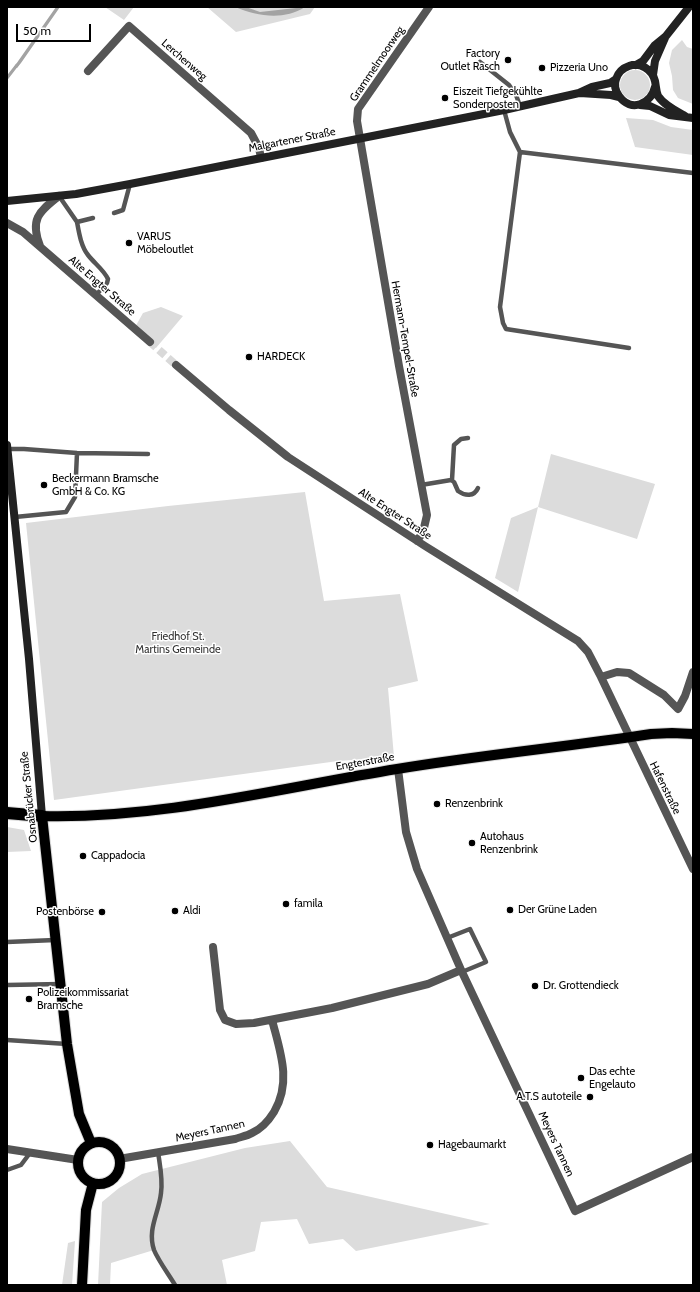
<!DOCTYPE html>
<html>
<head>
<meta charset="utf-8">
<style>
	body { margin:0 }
	#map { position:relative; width:700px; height:1292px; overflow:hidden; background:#fff; font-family:Cabin,sans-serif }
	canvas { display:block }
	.frame { position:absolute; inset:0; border:8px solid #000; pointer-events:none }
	.scale { position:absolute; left:16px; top:24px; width:75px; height:18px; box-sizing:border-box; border:2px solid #000; border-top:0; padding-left:5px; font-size:12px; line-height:14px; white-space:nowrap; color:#000; -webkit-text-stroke:3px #fff; paint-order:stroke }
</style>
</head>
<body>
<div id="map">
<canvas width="700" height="1292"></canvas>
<div class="frame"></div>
<div class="scale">50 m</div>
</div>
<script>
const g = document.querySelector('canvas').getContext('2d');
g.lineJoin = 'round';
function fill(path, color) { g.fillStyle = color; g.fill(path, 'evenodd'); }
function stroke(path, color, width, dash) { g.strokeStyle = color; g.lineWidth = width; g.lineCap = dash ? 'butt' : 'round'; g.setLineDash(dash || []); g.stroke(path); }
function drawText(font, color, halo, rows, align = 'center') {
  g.font = font + ' Cabin,sans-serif'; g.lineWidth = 3; g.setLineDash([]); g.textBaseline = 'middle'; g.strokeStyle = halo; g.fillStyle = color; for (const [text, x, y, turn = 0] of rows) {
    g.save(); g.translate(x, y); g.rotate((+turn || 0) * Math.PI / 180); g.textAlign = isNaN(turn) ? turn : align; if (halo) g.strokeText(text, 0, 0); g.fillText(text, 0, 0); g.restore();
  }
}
fill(new Path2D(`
	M 105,7 L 134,7 L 124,20 Z
	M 207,7 L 315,7 L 310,14 L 236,32 Z
	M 682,40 L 687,47 L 693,49 L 693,104 L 678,98 L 673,90 L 672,76 L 669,63 L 672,50 Z
	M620 85a15 15 0 1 1 30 0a15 15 0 1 1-30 0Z
	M 626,118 L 653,120 L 671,127 L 693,130 L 693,155 L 635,147 Z
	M 161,307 L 183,316 L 156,348 L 134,329 L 143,313 Z
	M 551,454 L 655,484 L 637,539 L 538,507 L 518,592 L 495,578 L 511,518 L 538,507 Z
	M 305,492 L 324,601 L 400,594 L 418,681 L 388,688 L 394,757 L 338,761 L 54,800 L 26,523 L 168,506 Z
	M 7,827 L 24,830 L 31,851 L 7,852 Z
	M 290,1141 L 327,1187 L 490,1224 L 356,1251 L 343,1239 L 309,1244 L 297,1219 L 261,1222 L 255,1251 L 222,1260 L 227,1285 L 175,1285 L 154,1250 L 111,1263 L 110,1285 L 98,1285 L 102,1202 L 119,1188 L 142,1174 L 245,1148 Z
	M 75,1241 L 72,1285 L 62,1285 L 68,1243 Z`), '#dcdcdc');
fill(new Path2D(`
	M 56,7 L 60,7 L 21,63 L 17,68 L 14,67 Z
	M 235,7 L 246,7 L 260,12 L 305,7 C 283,21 257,16 235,7 Z`), '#a3a3a3');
stroke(new Path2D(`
	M 7,78 L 17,65`), '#a3a3a3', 3);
stroke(new Path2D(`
	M 150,342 L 176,365`), '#d9d9d9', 8, [8, 4]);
const primary = new Path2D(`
	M78 1163a21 21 0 1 1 42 0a21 21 0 1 1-42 0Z
	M 91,1143 L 79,1114 L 67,1044 L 42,816 C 162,819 279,788 397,769 C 481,755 566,747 651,734 L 672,733 L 693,734
	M 82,1285 L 86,1210 L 93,1183`);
const highway = new Path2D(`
	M 7,813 L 42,816`);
stroke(primary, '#dbdbdb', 12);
stroke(highway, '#dbdbdb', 14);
stroke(new Path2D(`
	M 480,62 L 509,85 L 516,95 L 520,106
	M 504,110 L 510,132 L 520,152 L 500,307 L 503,323 L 506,329 L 629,348
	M 520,152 L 693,173
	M 59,196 L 77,222 L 93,218
	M 114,213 L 123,210 L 130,184
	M 77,222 C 79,233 81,246 88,255 C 94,263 104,270 108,279 L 107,283 L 96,295
	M 8,449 L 24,449 L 77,453 L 148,454
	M 452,480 L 454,445 L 461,439 L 468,438
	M 421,485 L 451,480 L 454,482 L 458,491 C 465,496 474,497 478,488
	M 15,517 L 66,512 L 75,497 L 77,453
	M 447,938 L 470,929 L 486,962 L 462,972
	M 7,942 L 55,940
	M 7,985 L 61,984
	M 7,1040 L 67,1044
	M 158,1152 C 160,1166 163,1179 161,1193 C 159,1213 147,1229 154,1250 C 158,1260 169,1275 175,1285
	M 7,1170 L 21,1165 L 30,1153`), '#555', 4.5);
stroke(new Path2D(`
	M 88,71 L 129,26 L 251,133 L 259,148 L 261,158
	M 7,223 L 23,232 L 150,342
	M 40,246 C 30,220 38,212 59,196
	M 176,365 L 229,410 L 288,457 L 425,546 L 578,641 L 588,652 L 601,677 L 693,869
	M 417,541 L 423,532 L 427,515 L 399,366 L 357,121 L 358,109 L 429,7
	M 601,677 L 617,672 L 629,673 L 664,695 L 678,709 L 685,696 L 693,672
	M 398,769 L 406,832 L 417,869 L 462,972 L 575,1211 L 693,1157
	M 213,947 L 220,1010 L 225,1020 L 236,1024 L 254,1023 L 332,1008 L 428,984 L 461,970
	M 7,1149 L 78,1160
	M 119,1159 L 235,1139 C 240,1137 247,1136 252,1133 C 261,1129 269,1120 274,1112 C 292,1082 280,1051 272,1020`), '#555', 8);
stroke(new Path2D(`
	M 636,65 L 643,61 L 655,45 L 666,36 L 689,7
	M 653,75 L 655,61 L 665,38
	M 655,87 C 651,104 631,113 619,96 C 615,91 614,84 616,79 C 618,73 623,68 629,66 C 640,62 652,69 655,81 C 656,86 656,91 658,96 C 664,105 676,111 685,116
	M 580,93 L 611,95 L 619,97
	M 640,105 L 650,106 L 669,115 L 693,118
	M 7,201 L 76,194 L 130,184 L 504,110 L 579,93 L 592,87 L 610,83 L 616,79
	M 7,445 L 29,659 L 42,816`), '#222', 8);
stroke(primary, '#000', 10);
stroke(highway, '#000', 12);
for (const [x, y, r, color] of [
	[508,60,4,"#000"],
	[542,68,4,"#000"],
	[445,98,4,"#000"],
	[129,243,4,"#000"],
	[249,357,4,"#000"],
	[44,485,4,"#000"],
	[437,804,4,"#000"],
	[472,843,4,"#000"],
	[83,856,4,"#000"],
	[286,904,4,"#000"],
	[510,910,4,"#000"],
	[175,911,4,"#000"],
	[102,912,4,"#000"],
	[535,986,4,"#000"],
	[29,999,4,"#000"],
	[581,1078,4,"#000"],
	[590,1097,4,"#000"],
	[430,1145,4,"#000"]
]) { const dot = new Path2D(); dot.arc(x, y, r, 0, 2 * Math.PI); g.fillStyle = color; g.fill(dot); stroke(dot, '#fff', 1.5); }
drawText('11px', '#000', '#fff', [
	["Factory",500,54,"right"],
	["Outlet Rasch",500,67,"right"],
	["Pizzeria Uno",550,68],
	["Eiszeit Tiefgekühlte",453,92],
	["Sonderposten",453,105],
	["VARUS",137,237],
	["Möbeloutlet",137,250],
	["HARDECK",257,357],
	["Beckermann Bramsche",52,479],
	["GmbH & Co. KG",52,492],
	["Renzenbrink",445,804],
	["Autohaus",480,837],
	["Renzenbrink",480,850],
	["Cappadocia",91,856],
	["famila",294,904],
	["Der Grüne Laden",518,910],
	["Aldi",183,911],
	["Postenbörse",94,912,"right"],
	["Dr. Grottendieck",543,986],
	["Polizeikommissariat",37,993],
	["Bramsche",37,1006],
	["Das echte",589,1072],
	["Engelauto",589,1085],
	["A.T.S autoteile",582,1097,"right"],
	["Hagebaumarkt",438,1145]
], 'left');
drawText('11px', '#000', '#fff', [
	["Lerchenweg",184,60,41],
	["Grammelmoorweg",377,64,-56],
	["Malgartener Straße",292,140,-11],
	["Alte Engter Straße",102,286,41],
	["Hermann-Tempel-Straße",405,339,80],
	["Alte Engter Straße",395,514,33],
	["Engterstraße",365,762,-10],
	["Hafenstraße",665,788,64],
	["Osnabrücker Straße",29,797,-96],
	["Meyers Tannen",210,1131,-12],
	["Meyers Tannen",556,1144,65]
]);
drawText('11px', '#333', '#fff', [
	["Friedhof St.",178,637],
	["Martins Gemeinde",178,650]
]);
</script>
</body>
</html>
